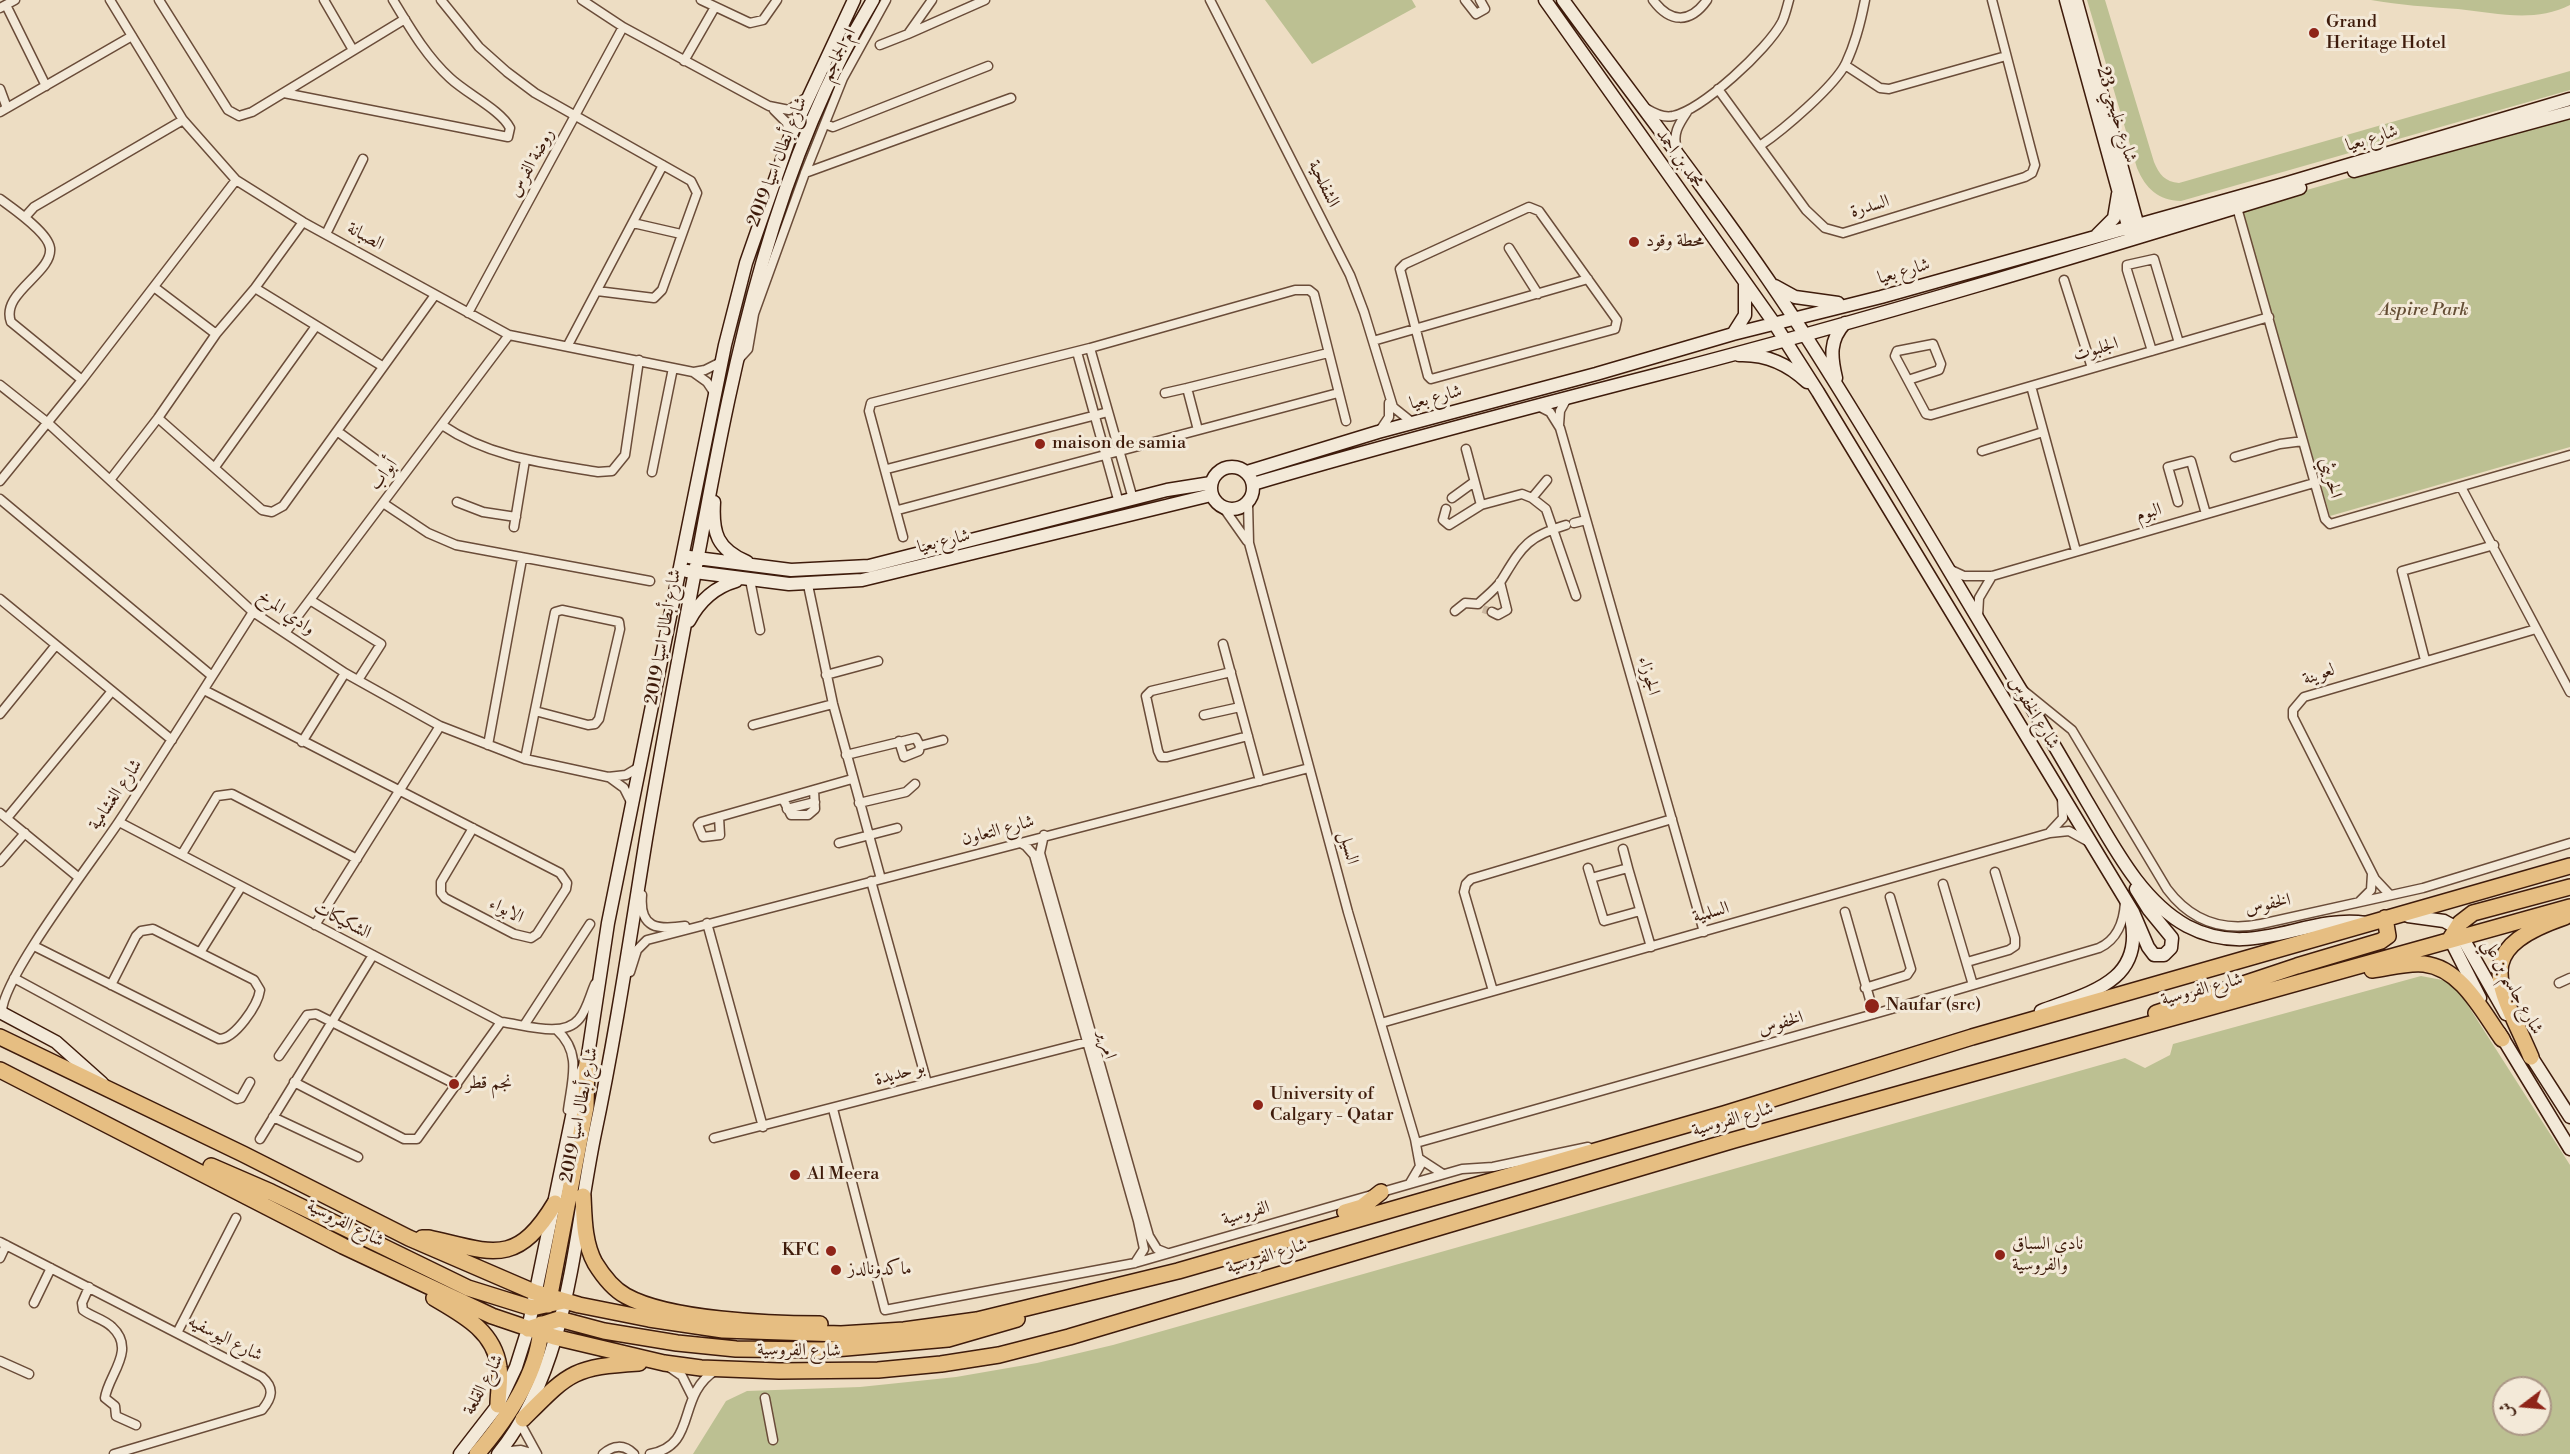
<!DOCTYPE html>
<html>
<head>
<meta charset="utf-8">
<style>
	body { margin:0 }
	#map { position:relative; width:2570px; height:1454px; overflow:hidden; background:#edddc3; font-family:"Libre Bodoni",Amiri,serif }
	canvas { display:block }
	.north { position:absolute; left:2492px; top:1376px; width:60px; height:60px; box-sizing:border-box; background:#f3e9d8; border:2px solid #ab9786; border-radius:50%; rotate:254deg; font-size:16px; font-weight:700; line-height:24px; text-align:center; color:#3e1b0b }
	.north::after { content:''; display:block; margin:auto; width:21px; height:27px; background:#8f2418; clip-path:polygon(50% 0,100% 100%,50% 72%,0 100%) }
</style>
</head>
<body>
<div id="map">
<canvas width="2570" height="1454"></canvas>
<div class="north">ش</div>
</div>
<script>
const g = document.querySelector('canvas').getContext('2d');
g.lineJoin = 'round';
function fill(path, color) { g.fillStyle = color; g.fill(path, 'evenodd'); }
function stroke(path, color, width, dash) { g.strokeStyle = color; g.lineWidth = width; g.lineCap = dash ? 'butt' : 'round'; g.setLineDash(dash || []); g.stroke(path); }
function drawText(font, color, halo, rows, align = 'center') {
  g.font = font + ' "Libre Bodoni",Amiri,serif'; g.lineWidth = 6; g.setLineDash([]); g.textBaseline = 'middle'; g.strokeStyle = halo; g.fillStyle = color; for (const [text, x, y, turn = 0] of rows) {
    g.save(); g.translate(x, y); g.rotate((+turn || 0) * Math.PI / 180); g.textAlign = isNaN(turn) ? turn : align; if (halo) g.strokeText(text, 0, 0); g.fillText(text, 0, 0); g.restore();
  }
}
fill(new Path2D(`
	M 1265,0 L 1412,0 L 1416,7 L 1312,64 Z
	M 2087,0 L 2105,0 L 2154,162 C 2159,174 2165,182 2179,183 L 2570,71 L 2570,90 L 2181,201 C 2158,200 2146,189 2137,168 Z
	M 2371,0 L 2570,0 L 2570,5 C 2534,23 2496,13 2458,9 C 2428,7 2400,5 2371,0 Z
	M 2570,114 L 2570,447 L 2330,516 L 2241,209 Z
	M 2421,976 L 2453,982 L 2570,1165 L 2570,1454 L 693,1454 L 726,1401 L 747,1391 L 860,1387 L 956,1377 L 1037,1363 L 1113,1345 L 2125,1058 L 2145,1068 L 2170,1055 L 2173,1044 ZM 2504,1388 L 2540,1388 L 2540,1424 L 2504,1424 Z`), '#bcc092');
stroke(new Path2D(`
	M 1483,609 L 1492,612`), '#cab69e', 8, [8, 4]);
const street = new Path2D(`
	M 110,0 L 183,120 L 236,180 L 303,222 L 509,335 L 693,372 L 707,382 L 715,394
	M 159,0 L 228,110 L 239,116 L 252,112 L 405,19
	M 324,0 L 353,50
	M 441,0 L 479,47 L 507,72 L 535,93 L 691,181 L 697,193 L 662,290 L 654,298 L 597,291
	M 582,0 L 623,27 L 769,106 L 789,110 L 804,99
	M 701,0 L 750,23 L 763,20 L 777,0
	M 932,0 L 908,34 L 985,0
	M 1210,0 L 1350,275 L 1364,312 L 1393,407 L 1413,423
	M 1465,0 L 1476,14 L 1485,9 L 1480,0
	M 1653,0 C 1670,23 1690,24 1707,0
	M 6,5 L 46,86
	M 0,8 L 15,0
	M 880,45 L 908,34
	M 684,61 L 715,7
	M 1845,65 L 1880,88 L 1889,89 L 2006,56
	M 0,89 L 7,108
	M 1718,89 L 1806,210 L 1825,228 L 1843,233 L 2025,177 L 2032,173 L 2035,165 L 1992,0
	M 284,93 L 508,137 L 510,128 C 501,110 467,94 450,78 C 426,56 410,28 393,0
	M 1647,109 C 1655,114 1663,118 1673,116 C 1703,109 1767,50 1782,22 C 1785,16 1787,7 1789,0
	M 774,110 L 787,123 L 789,136
	M 0,112 L 132,36
	M 825,124 L 833,127 L 988,66
	M 1761,145 C 1783,130 1835,86 1846,63 C 1855,44 1861,21 1865,0
	M 1677,149 C 1672,134 1679,124 1687,112
	M 805,173 L 1011,98
	M 0,199 C 12,208 48,232 50,248 C 53,273 0,293 11,322 L 82,380
	M 2236,204 L 2325,519 L 2330,524 L 2570,455
	M 1529,207 L 1539,211 L 1617,320 L 1615,329 L 1431,379 L 1428,376 L 1400,269 L 1405,264 Z
	M 25,217 L 34,207 L 183,120
	M 633,223 L 681,234
	M 326,234 L 363,159
	M 1509,248 L 1538,294
	M 2064,280 L 2092,368
	M 154,287 L 216,334
	M 255,288 L 382,366
	M 468,313 L 623,27
	M 1373,341 L 1588,279
	M 568,345 L 663,165
	M 1090,348 L 1133,499
	M 2152,351 L 2127,270 L 2127,265 L 2154,259 L 2179,343
	M 1077,352 L 1119,503
	M 738,360 L 748,349 L 754,314 L 805,173 L 843,78 L 886,0
	M 694,372 L 705,370 L 721,362
	M 1908,380 L 1939,370 L 1941,364 L 1933,344 L 1897,351 L 1895,356 L 1926,414 L 1931,415 L 2269,317
	M 0,385 L 48,423 L 253,612 L 345,673 L 440,726 L 525,759 L 608,777 L 626,775 L 641,766
	M 2031,386 L 2076,551
	M 1165,393 L 1187,388
	M 1538,406 L 1550,412 L 1560,428 L 1704,932
	M 158,418 L 262,510 L 272,512 L 283,506 L 435,295
	M 442,425 C 489,457 543,463 598,472 L 612,471 L 625,455 L 639,360
	M 1559,425 L 1560,411 L 1567,398
	M 1198,430 L 1187,388 L 1328,353
	M 337,431 L 401,478
	M 1379,432 L 1389,417 L 1389,403
	M 1982,451 L 2043,432
	M 2235,457 L 2280,444 L 2303,441
	M 215,467 L 316,326
	M 887,469 L 1108,412
	M 652,472 L 673,368
	M 110,480 L 158,418 L 216,334 L 255,288 L 303,222
	M 0,481 L 82,380 L 236,180
	M 2461,487 L 2570,692
	M 1452,498 L 1474,482
	M 1532,498 L 1547,480
	M 0,499 L 212,676
	M 457,502 L 483,512 L 516,517
	M 2178,502 L 2168,467 L 2191,461 L 2206,514
	M 383,503 L 428,533 L 456,545 L 650,581
	M 1248,503 L 1249,543 L 1348,912 L 1415,1139 L 1420,1166 L 1410,1183
	M 1481,505 L 1522,494 L 1532,498 L 1546,509 L 1576,596
	M 1223,507 L 1247,541
	M 1446,509 L 1443,520 L 1449,525 L 1481,505 L 1466,449
	M 898,510 L 1338,393
	M 1574,523 L 1586,520
	M 514,527 L 525,460
	M 903,537 L 869,411 L 871,403 L 1090,348 L 1295,290 L 1309,290 L 1314,294 L 1346,421
	M 1949,569 L 1964,576 L 1992,576 L 2314,483
	M 750,580 L 760,630
	M 808,585 L 833,704 L 881,879
	M 0,599 L 172,740
	M 310,600 L 381,644 L 358,680
	M 1455,611 L 1465,603 L 1478,604 C 1485,597 1496,589 1501,581 C 1522,547 1526,537 1566,525
	M 1492,612 L 1498,615 L 1507,610 L 1500,582
	M 1978,617 L 1979,598 L 1992,576
	M 285,633 L 509,335
	M 1223,644 L 1260,781
	M 2425,660 L 2402,571 L 2494,545
	M 1231,672 L 1151,691 L 1146,696 L 1158,751 L 1161,757 L 1167,757 L 1248,736
	M 826,675 L 878,661
	M 204,690 L 560,873 L 567,883 L 566,889 L 537,934 L 531,938 L 514,934 L 445,898 L 441,893 L 441,882 L 473,828
	M 2024,691 L 2072,730 L 2167,889 C 2191,921 2223,932 2261,924 L 2423,888 L 2570,843
	M 0,714 L 56,645
	M 1204,715 L 1240,707
	M 753,725 L 833,704
	M 899,741 L 904,757 L 919,751 L 920,746 L 943,740
	M 302,742 L 345,673
	M 488,745 L 522,559
	M 846,755 L 916,738 L 920,746
	M 525,759 L 555,612 L 562,610 L 619,622 L 620,629 L 599,719 L 595,724 L 588,725 L 535,711
	M 609,777 L 624,788 L 631,802
	M 783,799 L 791,815 L 808,815 L 815,809 L 814,790
	M 859,803 L 906,792 L 915,784
	M 787,809 L 815,802
	M 0,813 L 78,877
	M 719,817 L 720,835 L 703,837 L 698,825 L 701,822 L 852,779
	M 7,818 L 112,691
	M 119,822 L 501,1022 C 522,1024 563,1039 579,1019 C 587,1010 590,995 595,984
	M 2050,832 L 2063,818 L 2062,799
	M 1044,835 L 1040,853 L 1149,1236 L 1157,1249 L 1167,1253
	M 1019,842 L 1026,846 L 1034,855 L 1138,1221 L 1144,1249 L 1135,1263
	M 839,843 L 897,828
	M 1623,849 L 1628,868
	M 182,854 L 217,796 L 232,794 L 357,859
	M 0,862 L 25,833
	M 1588,868 L 1591,878
	M 871,881 L 927,1083
	M 1943,884 L 1973,985
	M 642,895 C 639,929 658,930 685,926
	M 2390,895 L 2375,879 L 2293,717 L 2293,710 L 2304,697 L 2536,629
	M 2360,901 L 2371,890 L 2372,874
	M 1640,911 L 1604,921 L 1591,878 L 1628,868 L 1651,947
	M 1845,912 L 1874,1014
	M 707,923 L 763,1127
	M 315,925 L 440,726
	M 34,946 L 219,1039 C 235,1039 258,1005 260,990 L 254,980 L 153,929 L 141,931 L 136,936 L 111,985
	M 201,951 L 241,887
	M 1967,962 L 2009,950 L 2015,946 L 2015,938 L 1995,872
	M 630,972 L 637,950 L 647,940 L 1309,768
	M 14,978 L 237,1099 L 241,1098 L 250,1082
	M 2559,983 L 2570,978
	M 1865,988 L 1907,975 L 1911,969 L 1890,897
	M 1493,991 L 1464,892 L 1466,884 L 1471,879 L 1672,819
	M 2,1013 C 0,980 98,854 120,820 C 165,751 209,681 253,612
	M 1381,1023 L 2050,833 L 2069,831 L 2089,842
	M 525,1024 L 590,924
	M 557,1030 C 582,1053 572,1079 568,1110
	M 279,1056 L 307,1015 L 316,1014 L 457,1085
	M 294,1082 L 404,1139 L 417,1139 L 501,1022
	M 833,1109 L 885,1310 L 1135,1263 L 1462,1169 L 1493,1167 L 1588,1147
	M 273,1117 L 358,1157
	M 714,1138 L 1091,1041
	M 260,1139 L 373,955
	M 1416,1143 L 1888,1010 L 2099,948 C 2117,940 2124,921 2125,902
	M 1420,1159 L 1443,1174
	M 0,1242 L 262,1377 C 275,1388 272,1398 262,1410 L 114,1454
	M 0,1258 L 6,1245
	M 89,1287 L 82,1303 L 83,1310 C 92,1317 104,1319 112,1327 C 137,1350 108,1375 105,1398 L 115,1406 L 116,1416 L 136,1425
	M 34,1303 L 51,1268
	M 177,1333 L 236,1218
	M 0,1361 L 29,1374
	M 669,1367 L 682,1376 L 692,1396
	M 765,1398 L 773,1440
	M 520,1423 L 537,1454
	M 499,1452 L 521,1450 L 535,1454
	M 603,1454 C 613,1445 624,1444 634,1454
	M 650,1454 C 699,1445 675,1396 716,1370`);
const secondary = new Path2D(`
	M 1545,0 L 1774,323 L 1818,392 L 2133,912 L 2148,947 L 2154,955 L 2164,955 L 2171,948 L 2172,938 L 2149,910 L 2136,889
	M 1563,0 C 1643,110 1731,220 1805,335 C 1879,450 1948,570 2019,687 C 2042,724 2064,762 2086,800 C 2113,845 2140,900 2187,926 C 2253,961 2304,914 2366,923
	M 2066,0 L 2130,233
	M 2076,0 L 2139,230
	M 2354,171 L 2570,112
	M 2097,235 L 2114,218 L 2118,194
	M 1775,286 L 1795,297 L 1838,303
	M 1733,334 L 1745,315 L 1745,285
	M 1739,355 C 1765,354 1788,364 1807,382
	M 1836,378 C 1831,357 1829,340 1845,323
	M1211 488a21 21 0 1 1 42 0a21 21 0 1 1-42 0Z
	M 1247,472 L 1378,432 L 1596,374 L 1733,334 L 1881,297 L 2284,184 L 2570,99
	M 1253,484 C 1388,444 1523,409 1659,374 C 1875,318 2088,253 2300,188
	M 714,502 C 712,533 717,549 747,562
	M 689,557 L 791,570 L 869,566 L 1167,490 L 1211,483
	M 687,571 L 789,584 L 862,580 L 1211,495
	M 689,621 C 699,602 715,587 736,581
	M 2408,916 L 2444,921 L 2457,928 L 2506,1014
	M 2450,939 L 2480,998
	M 2041,1011 C 2088,993 2145,982 2131,918
	M 0,1012 L 56,1042 L 102,1083
	M 2499,1032 L 2570,1149
	M 2527,1050 L 2570,1117
	M 460,1454 L 498,1405 L 516,1367 L 528,1329 L 580,1078 L 587,1062 L 608,923 L 725,345 L 746,263 L 790,137 L 854,0
	M 498,1454 C 568,1368 573,1243 594,1138 C 615,1039 630,938 646,839 C 663,739 682,639 701,540 C 735,354 774,164 873,0`);
const highway = new Path2D(`
	M 2450,939 L 2460,923 L 2473,913 L 2570,887
	M 2372,970 C 2388,968 2408,962 2424,964 C 2461,968 2482,1011 2502,1039
	M 2156,1013 L 2297,966 L 2381,941 L 2388,936 L 2385,918
	M 0,1037 L 243,1154 L 409,1238 L 534,1292 L 579,1305 L 649,1319 L 723,1330 L 841,1334 L 904,1330 L 977,1320 L 1178,1271 L 1724,1114 L 1972,1037 L 2570,866
	M 2531,1057 C 2499,983 2469,950 2565,917
	M 0,1070 L 343,1246 L 492,1316 L 554,1337 L 664,1363 L 701,1368 L 779,1371 L 878,1370 L 941,1364 L 999,1355 L 1069,1337 L 1734,1140 L 2570,907
	M 211,1166 L 271,1192 L 468,1288 L 532,1308 L 564,1301
	M 583,1196 C 584,1218 584,1243 595,1263 C 603,1276 613,1289 626,1296 C 669,1320 770,1324 820,1324
	M 1345,1212 L 1362,1207 L 1381,1192
	M 422,1238 L 429,1238 C 491,1252 516,1268 555,1203
	M 434,1298 C 463,1315 494,1331 499,1367 C 501,1379 498,1393 498,1405
	M 548,1305 L 586,1107 L 587,1062
	M 528,1329 L 559,1319 L 604,1331 L 677,1343 L 736,1349 L 823,1350 L 948,1339 L 1017,1319
	M 523,1419 C 569,1373 572,1367 639,1363
	M 477,1454 C 507,1419 540,1372 541,1324`);
stroke(street, '#6a4c39', 11);
stroke(secondary, '#3e1b0b', 15);
stroke(highway, '#3e1b0b', 18);
stroke(street, '#f3e9d8', 8);
stroke(secondary, '#f3e9d8', 12);
stroke(highway, '#e6be82', 15);
for (const [x, y, r, color] of [
	[2314,33,6,"#8f2418"],
	[1634,242,6,"#8f2418"],
	[1040,444,6,"#8f2418"],
	[1872,1006,8,"#8f2418"],
	[454,1084,6,"#8f2418"],
	[1258,1105,6,"#8f2418"],
	[795,1175,6,"#8f2418"],
	[831,1251,6,"#8f2418"],
	[2000,1255,6,"#8f2418"],
	[836,1270,6,"#8f2418"]
]) { const dot = new Path2D(); dot.arc(x, y, r, 0, 2 * Math.PI); g.fillStyle = color; g.fill(dot); stroke(dot, '#f3e9d8', 2); }
drawText('18px', '#3e1b0b', '#f3e9d8', [
	["Grand",2326,23],
	["Heritage Hotel",2326,44],
	["محطة وقود",1646,242],
	["maison de samia",1052,444],
	["Naufar (src)",1886,1006],
	["نجم قطر",466,1084],
	["University of",1270,1095],
	["Calgary - Qatar",1270,1116],
	["Al Meera",807,1175],
	["نادي السباق",2012,1245],
	["والفروسية",2012,1266],
	["KFC",819,1251,"right"],
	["ماكدونالدز",848,1270]
], 'left');
drawText('18px', '#3e1b0b', '#f3e9d8', [
	["ام الجماجم",839,55,-63],
	["شارع خليجي 23",2116,115,73],
	["شارع بعيا",2372,139,-17],
	["محمد بن احمد",1679,159,55],
	["شارع أبطال اسيا 2019",778,162,-69],
	["روضة الفرس",532,163,-61],
	["الشفلحية",1323,184,64],
	["السدرة",1870,207,-17],
	["الصبانة",365,237,29],
	["شارع بعيا",1904,272,-16],
	["الجلبوت",2096,350,-16],
	["شارع بعيا",1436,398,-15],
	["أبواب",384,475,-53],
	["الحريثي",2330,478,75],
	["البوم",2149,513,-16],
	["شارع بعيا",944,542,-14],
	["وادي المرخ",286,613,35],
	["شارع أبطال اسيا 2019",664,637,-80],
	["لعوينة",2319,675,-19],
	["الجوزاء",1648,676,74],
	["شارع الخفوس",2033,713,59],
	["شارع الغشامية",116,795,-56],
	["شارع التعاون",998,831,-15],
	["السيل",1348,848,76],
	["الخفوس",2268,905,-12],
	["الابواء",506,911,27],
	["السلمية",1711,913,-16],
	["الشكيكات",342,921,27],
	["شارع جاسم بن علي",2512,987,61],
	["شارع الفروسية",2202,990,-15],
	["الخفوس",1781,1024,-16],
	["امرير",1106,1045,74],
	["بو حديدة",900,1074,-15],
	["شارع أبطال اسيا 2019",580,1115,-79],
	["شارع الفروسية",1733,1120,-16],
	["الفروسية",1246,1214,-16],
	["شارع الفروسية",345,1224,27],
	["شارع الفروسية",1267,1257,-17],
	["شارع اليوسفيه",225,1339,27],
	["شارع الفروسية",799,1351,1],
	["شارع القلعة",484,1385,-62]
]);
drawText('italic 18px', '#644d34', '#f3e9d8', [
	["Aspire Park",2424,311]
]);
</script>
</body>
</html>
